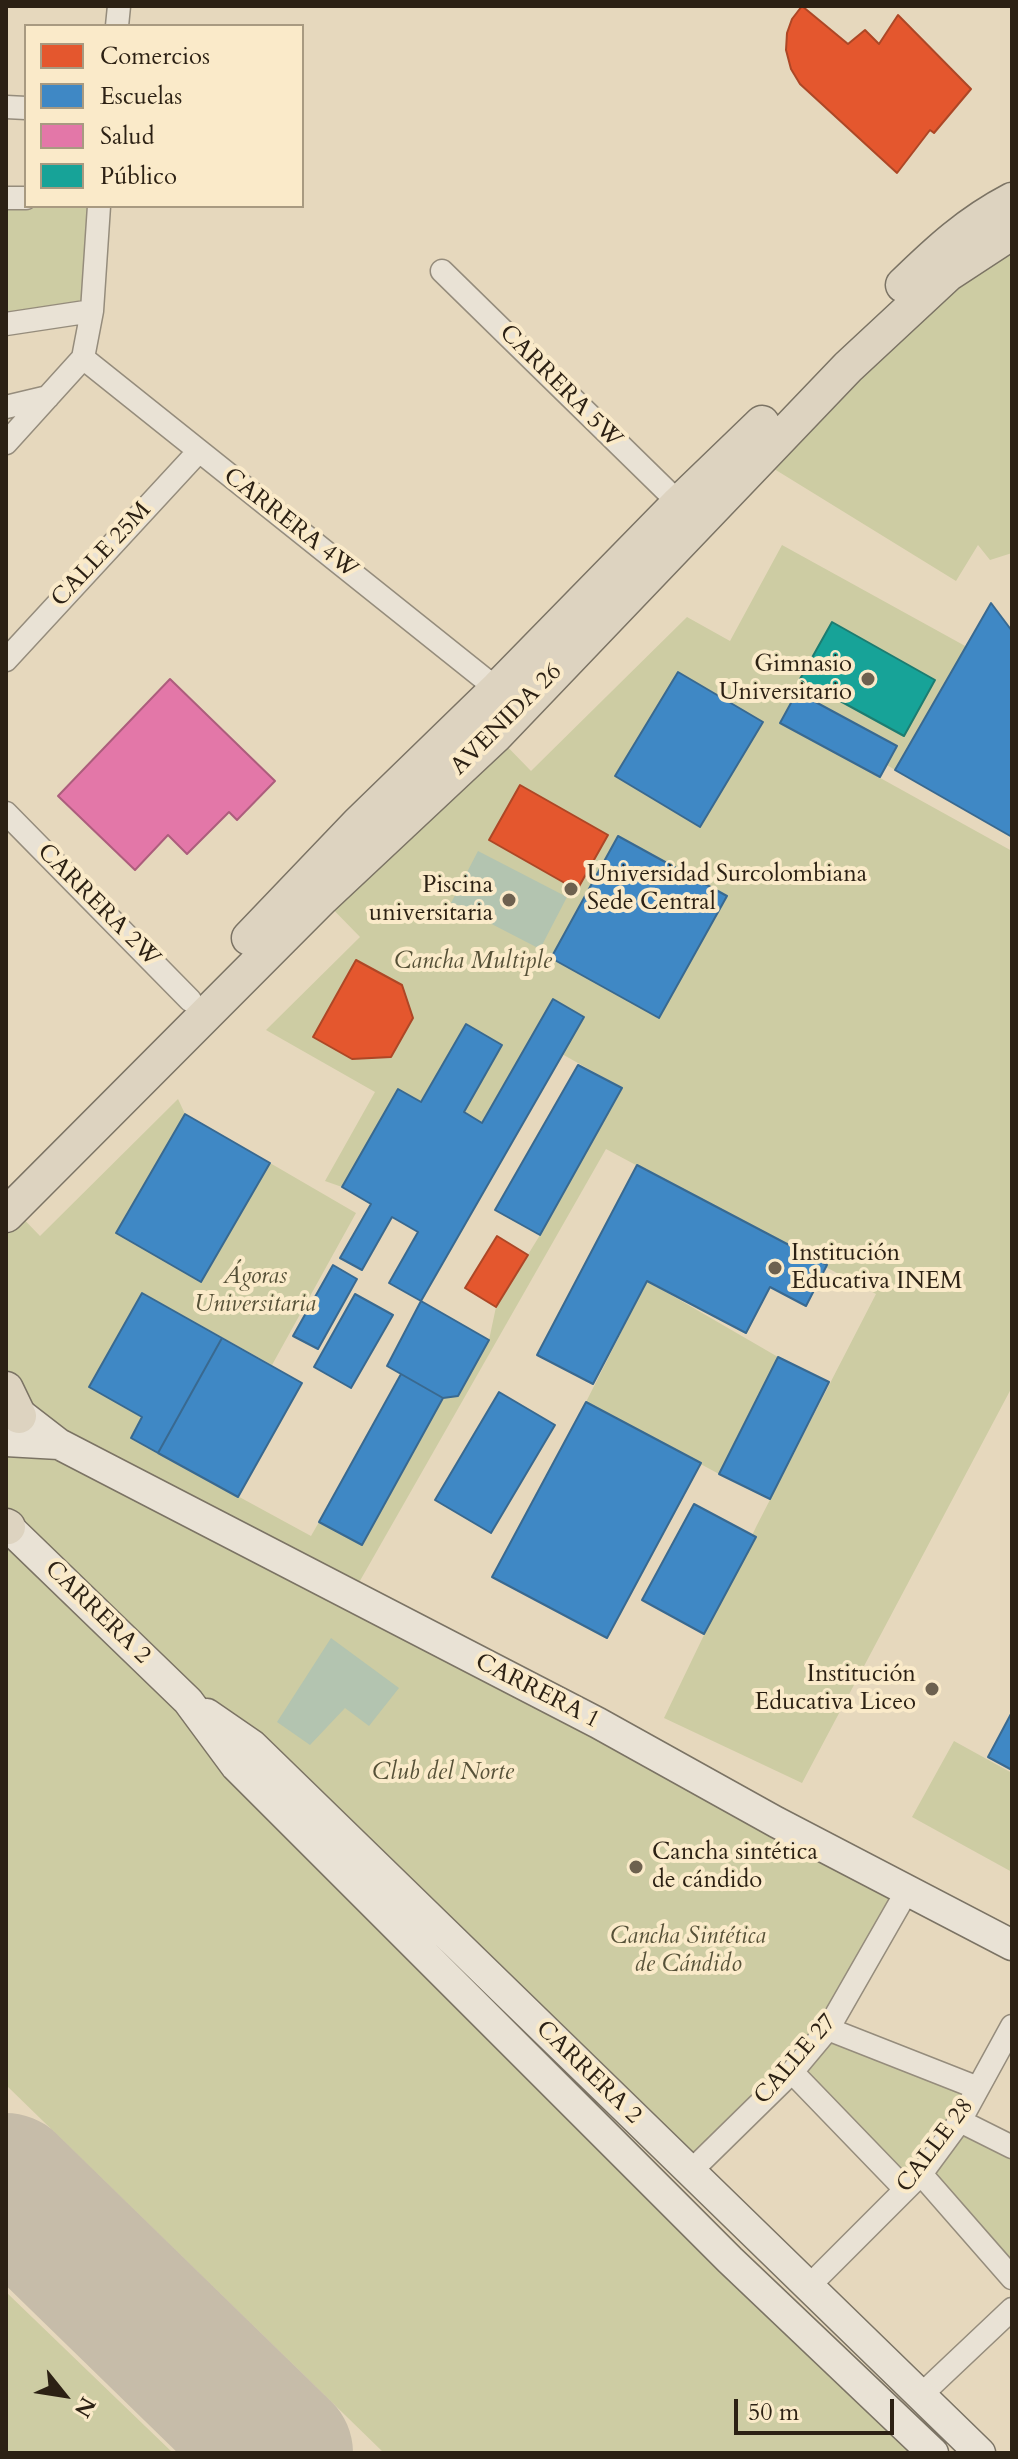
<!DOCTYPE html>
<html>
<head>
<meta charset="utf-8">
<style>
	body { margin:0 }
	#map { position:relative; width:1018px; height:2459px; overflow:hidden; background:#e6d8bd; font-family:Cardo,serif }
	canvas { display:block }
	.frame { position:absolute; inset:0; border:8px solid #2c2114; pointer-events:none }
	.legend { position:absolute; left:24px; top:24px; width:280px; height:184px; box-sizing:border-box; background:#faeac9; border:2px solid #a89a81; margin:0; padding:10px 14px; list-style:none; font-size:24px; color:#2c2114 }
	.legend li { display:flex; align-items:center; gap:16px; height:40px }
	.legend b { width:40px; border:2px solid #a89a81 }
	.north { position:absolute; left:24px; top:2355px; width:80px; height:80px; -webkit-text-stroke:6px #faeac9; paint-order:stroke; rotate:120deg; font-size:22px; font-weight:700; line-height:32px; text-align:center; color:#2c2114 }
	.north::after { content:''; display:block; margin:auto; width:28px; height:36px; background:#2c2114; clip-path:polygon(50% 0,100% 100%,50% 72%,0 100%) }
	.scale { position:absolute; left:734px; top:2399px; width:160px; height:36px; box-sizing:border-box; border:4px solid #2c2114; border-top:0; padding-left:10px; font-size:24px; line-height:28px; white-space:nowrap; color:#2c2114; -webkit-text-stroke:6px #faeac9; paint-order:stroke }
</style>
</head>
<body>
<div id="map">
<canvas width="1018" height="2459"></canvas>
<div class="frame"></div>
<ul class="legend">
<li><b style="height:22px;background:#e4572e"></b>Comercios</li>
<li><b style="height:22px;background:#3f88c5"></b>Escuelas</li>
<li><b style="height:22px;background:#e377a8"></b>Salud</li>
<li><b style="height:22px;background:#17a398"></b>Público</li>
</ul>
<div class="north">N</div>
<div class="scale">50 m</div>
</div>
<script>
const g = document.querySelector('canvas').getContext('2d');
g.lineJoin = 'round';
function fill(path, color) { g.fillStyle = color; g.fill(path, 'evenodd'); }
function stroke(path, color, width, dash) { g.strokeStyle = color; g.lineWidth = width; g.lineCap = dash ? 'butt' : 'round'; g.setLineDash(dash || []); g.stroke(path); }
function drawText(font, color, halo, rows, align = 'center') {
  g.font = font + ' Cardo,serif'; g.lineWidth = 8; g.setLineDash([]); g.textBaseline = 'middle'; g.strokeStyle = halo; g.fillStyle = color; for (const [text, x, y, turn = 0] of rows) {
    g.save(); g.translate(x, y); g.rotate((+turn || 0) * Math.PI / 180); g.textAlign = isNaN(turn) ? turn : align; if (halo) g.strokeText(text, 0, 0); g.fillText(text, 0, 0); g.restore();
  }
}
fill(new Path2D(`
	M 6,198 L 26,206 L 98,206 L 88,310 L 6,321 Z
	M 1012,231 L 1012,553 L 990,560 L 978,545 L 956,581 L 758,459 Z
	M 782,545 L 967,647 L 895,770 L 887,765 L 896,746 L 798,692 L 781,723 L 1012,851 L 1012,1387 L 802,1783 L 664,1718 L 757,1525 L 876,1294 L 606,1149 L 353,1593 L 903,1890 L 824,2032 L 977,2089 L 959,2122 L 1012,2148 L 1012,2276 L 919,2174 L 907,2187 L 792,2068 L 694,2174 L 55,1571 L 933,2453 L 384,2453 L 6,2085 L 6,1215 L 13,1208 L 40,1236 L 178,1099 L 185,1114 L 117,1233 L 201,1282 L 270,1163 L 356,1213 L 272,1365 L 142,1293 L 89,1387 L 142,1417 L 131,1438 L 311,1536 L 319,1522 L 362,1545 L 443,1398 L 489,1340 L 496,1307 L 540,1235 L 622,1088 L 562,1054 L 482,1123 L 464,1112 L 502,1045 L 466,1024 L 421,1102 L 398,1089 L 342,1187 L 325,1181 L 375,1092 L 266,1030 L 360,937 L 322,898 L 496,735 L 531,771 L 687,617 L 730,641 Z
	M 647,1281 L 778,1357 L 719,1474 L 586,1402 Z
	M 954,1741 L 1012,1773 L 1012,1872 L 912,1817 Z
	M 6,2292 L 173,2453 L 6,2453 Z`), '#cdcca3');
fill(new Path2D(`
	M 478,851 L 567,897 L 540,949 L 451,903 Z
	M 331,1638 L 399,1688 L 369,1726 L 345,1708 L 310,1745 L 277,1722 Z`), '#b3c4b0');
const shops = new Path2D(`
	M 802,6 L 848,44 L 865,30 L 879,44 L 898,15 L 971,89 L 934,133 L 930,130 L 897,173 L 800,84 L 791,69 L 786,50 L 787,33 L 792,19 Z
	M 520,785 L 608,835 L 577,890 L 489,840 Z
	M 356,960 L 402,985 L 413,1018 L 391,1057 L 352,1059 L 313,1037 Z
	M 497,1236 L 528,1255 L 496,1307 L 465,1288 Z`);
fill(shops, '#e4572e');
stroke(shops, '#ad4726', 2);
const schools = new Path2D(`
	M 991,603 L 1012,631 L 1012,837 L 895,770 Z
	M 678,672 L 763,722 L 700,827 L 615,776 Z
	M 797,692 L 897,746 L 880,777 L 780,723 Z
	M 618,836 L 727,896 L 659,1018 L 551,958 Z
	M 553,999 L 584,1017 L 421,1301 L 389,1283 L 418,1232 L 392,1217 L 362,1270 L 340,1258 L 371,1204 L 342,1187 L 398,1089 L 421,1102 L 466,1024 L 502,1045 L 464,1112 L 482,1123 Z
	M 578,1065 L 622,1088 L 540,1235 L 495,1210 Z
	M 185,1114 L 270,1163 L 201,1282 L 116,1233 Z
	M 637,1165 L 827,1265 L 806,1306 L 770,1287 L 746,1333 L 647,1281 L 593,1384 L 537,1355 Z
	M 333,1265 L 357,1279 L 318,1349 L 293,1336 Z
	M 142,1293 L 222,1338 L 158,1453 L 131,1438 L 142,1417 L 89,1387 Z
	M 355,1294 L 393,1315 L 351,1388 L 314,1367 Z
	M 421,1301 L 489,1340 L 458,1396 L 443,1398 L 387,1366 Z
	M 222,1338 L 302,1383 L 238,1497 L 158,1453 Z
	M 778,1357 L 829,1382 L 770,1499 L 719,1474 Z
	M 401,1374 L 443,1398 L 362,1545 L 319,1522 Z
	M 499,1392 L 555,1425 L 491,1533 L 435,1500 Z
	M 586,1402 L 701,1463 L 607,1638 L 492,1577 Z
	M 694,1504 L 756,1537 L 704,1634 L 642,1600 Z
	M 1012,1712 L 1012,1770 L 988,1757 Z`);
fill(schools, '#3f88c5');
stroke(schools, '#396990', 2);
const health = new Path2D(`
	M 170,679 L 275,781 L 237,820 L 229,812 L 187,854 L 168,835 L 135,870 L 58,796 Z`);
fill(health, '#e377a8');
stroke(health, '#ac5d7c', 2);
const public = new Path2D(`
	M 832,622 L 935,680 L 904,736 L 800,679 Z`);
fill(public, '#17a398');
stroke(public, '#1d7c70', 2);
stroke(new Path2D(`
	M 6,2185 L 281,2453`), '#c6bca9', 144);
const street = new Path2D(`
	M 117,26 L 119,6
	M 6,107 L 26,108
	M 6,198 L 26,198
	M 442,271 L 679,503
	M 6,324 L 92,311
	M 83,358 L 507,697
	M 83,358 L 92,311 L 99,206
	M 6,407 L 48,397
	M 6,443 L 83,358
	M 6,660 L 199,451
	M 6,813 L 190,1000
	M 828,2029 L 978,2088
	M 792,2072 L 905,2189
	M 960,2121 L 1012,2147
	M 690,2172 L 792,2072 L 828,2029 L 907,1891
	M 921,2174 L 1012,2278
	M 809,2286 L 921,2174 L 960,2121 L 1012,2026
	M 921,2395 L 1012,2309`);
const secondary = new Path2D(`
	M 6,1403 L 59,1444 L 598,1723 L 776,1822 L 1012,1945
	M 6,1441 L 59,1444
	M 6,1525 L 188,1701 L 236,1766 L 730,2260 L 933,2453
	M 207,1714 L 252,1745 L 980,2453`);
const primary = new Path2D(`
	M 903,285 C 938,251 968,223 1012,200
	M 249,938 L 358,824 L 498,688 L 679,503 L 762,423
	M 6,1215 L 322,898 L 496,735 L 848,367 L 948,274 L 1012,232
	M 6,1389 L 19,1416
	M 6,1526 L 8,1527`);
stroke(street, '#958c7c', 25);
stroke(secondary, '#7b7364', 33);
stroke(primary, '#7b7364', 37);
stroke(street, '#e9e2d5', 22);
stroke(secondary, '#e9e2d5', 30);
stroke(primary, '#ddd3c0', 34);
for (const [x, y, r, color] of [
	[868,679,8,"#6d614f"],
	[571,889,8,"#6d614f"],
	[509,900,8,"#6d614f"],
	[775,1268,8,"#6d614f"],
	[932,1689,8,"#6d614f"],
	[636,1867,8,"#6d614f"]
]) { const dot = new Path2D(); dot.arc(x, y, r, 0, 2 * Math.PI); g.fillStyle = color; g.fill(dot); stroke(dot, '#faeac9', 3); }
drawText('24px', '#2c2114', '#faeac9', [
	["CARRERA 5W",560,387,45],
	["CARRERA 4W",290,524,38],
	["CALLE 25M",102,555,-47],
	["AVENIDA 26",507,720,-45],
	["CARRERA 2W",98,906,45],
	["CARRERA 2",97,1613,44],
	["CARRERA 1",537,1692,27],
	["CALLE 27",796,2060,-49],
	["CARRERA 2",588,2073,44],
	["CALLE 28",936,2146,-53]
]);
drawText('24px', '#2c2114', '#faeac9', [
	["Gimnasio",852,665],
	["Universitario",852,693],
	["Universidad Surcolombiana",587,875,"left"],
	["Sede Central",587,903,"left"],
	["Piscina",493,886],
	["universitaria",493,914],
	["Institución",791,1254,"left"],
	["Educativa INEM",791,1282,"left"],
	["Institución",916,1675],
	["Educativa Liceo",916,1703],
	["Cancha sintética",652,1853,"left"],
	["de cándido",652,1881,"left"]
], 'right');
drawText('italic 24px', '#565138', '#faeac9', [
	["Cancha Multiple",473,962],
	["Ágoras",255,1277],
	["Universitaria",255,1305],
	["Club del Norte",443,1773],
	["Cancha Sintética",688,1937],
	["de Cándido",688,1965]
]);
</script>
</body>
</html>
